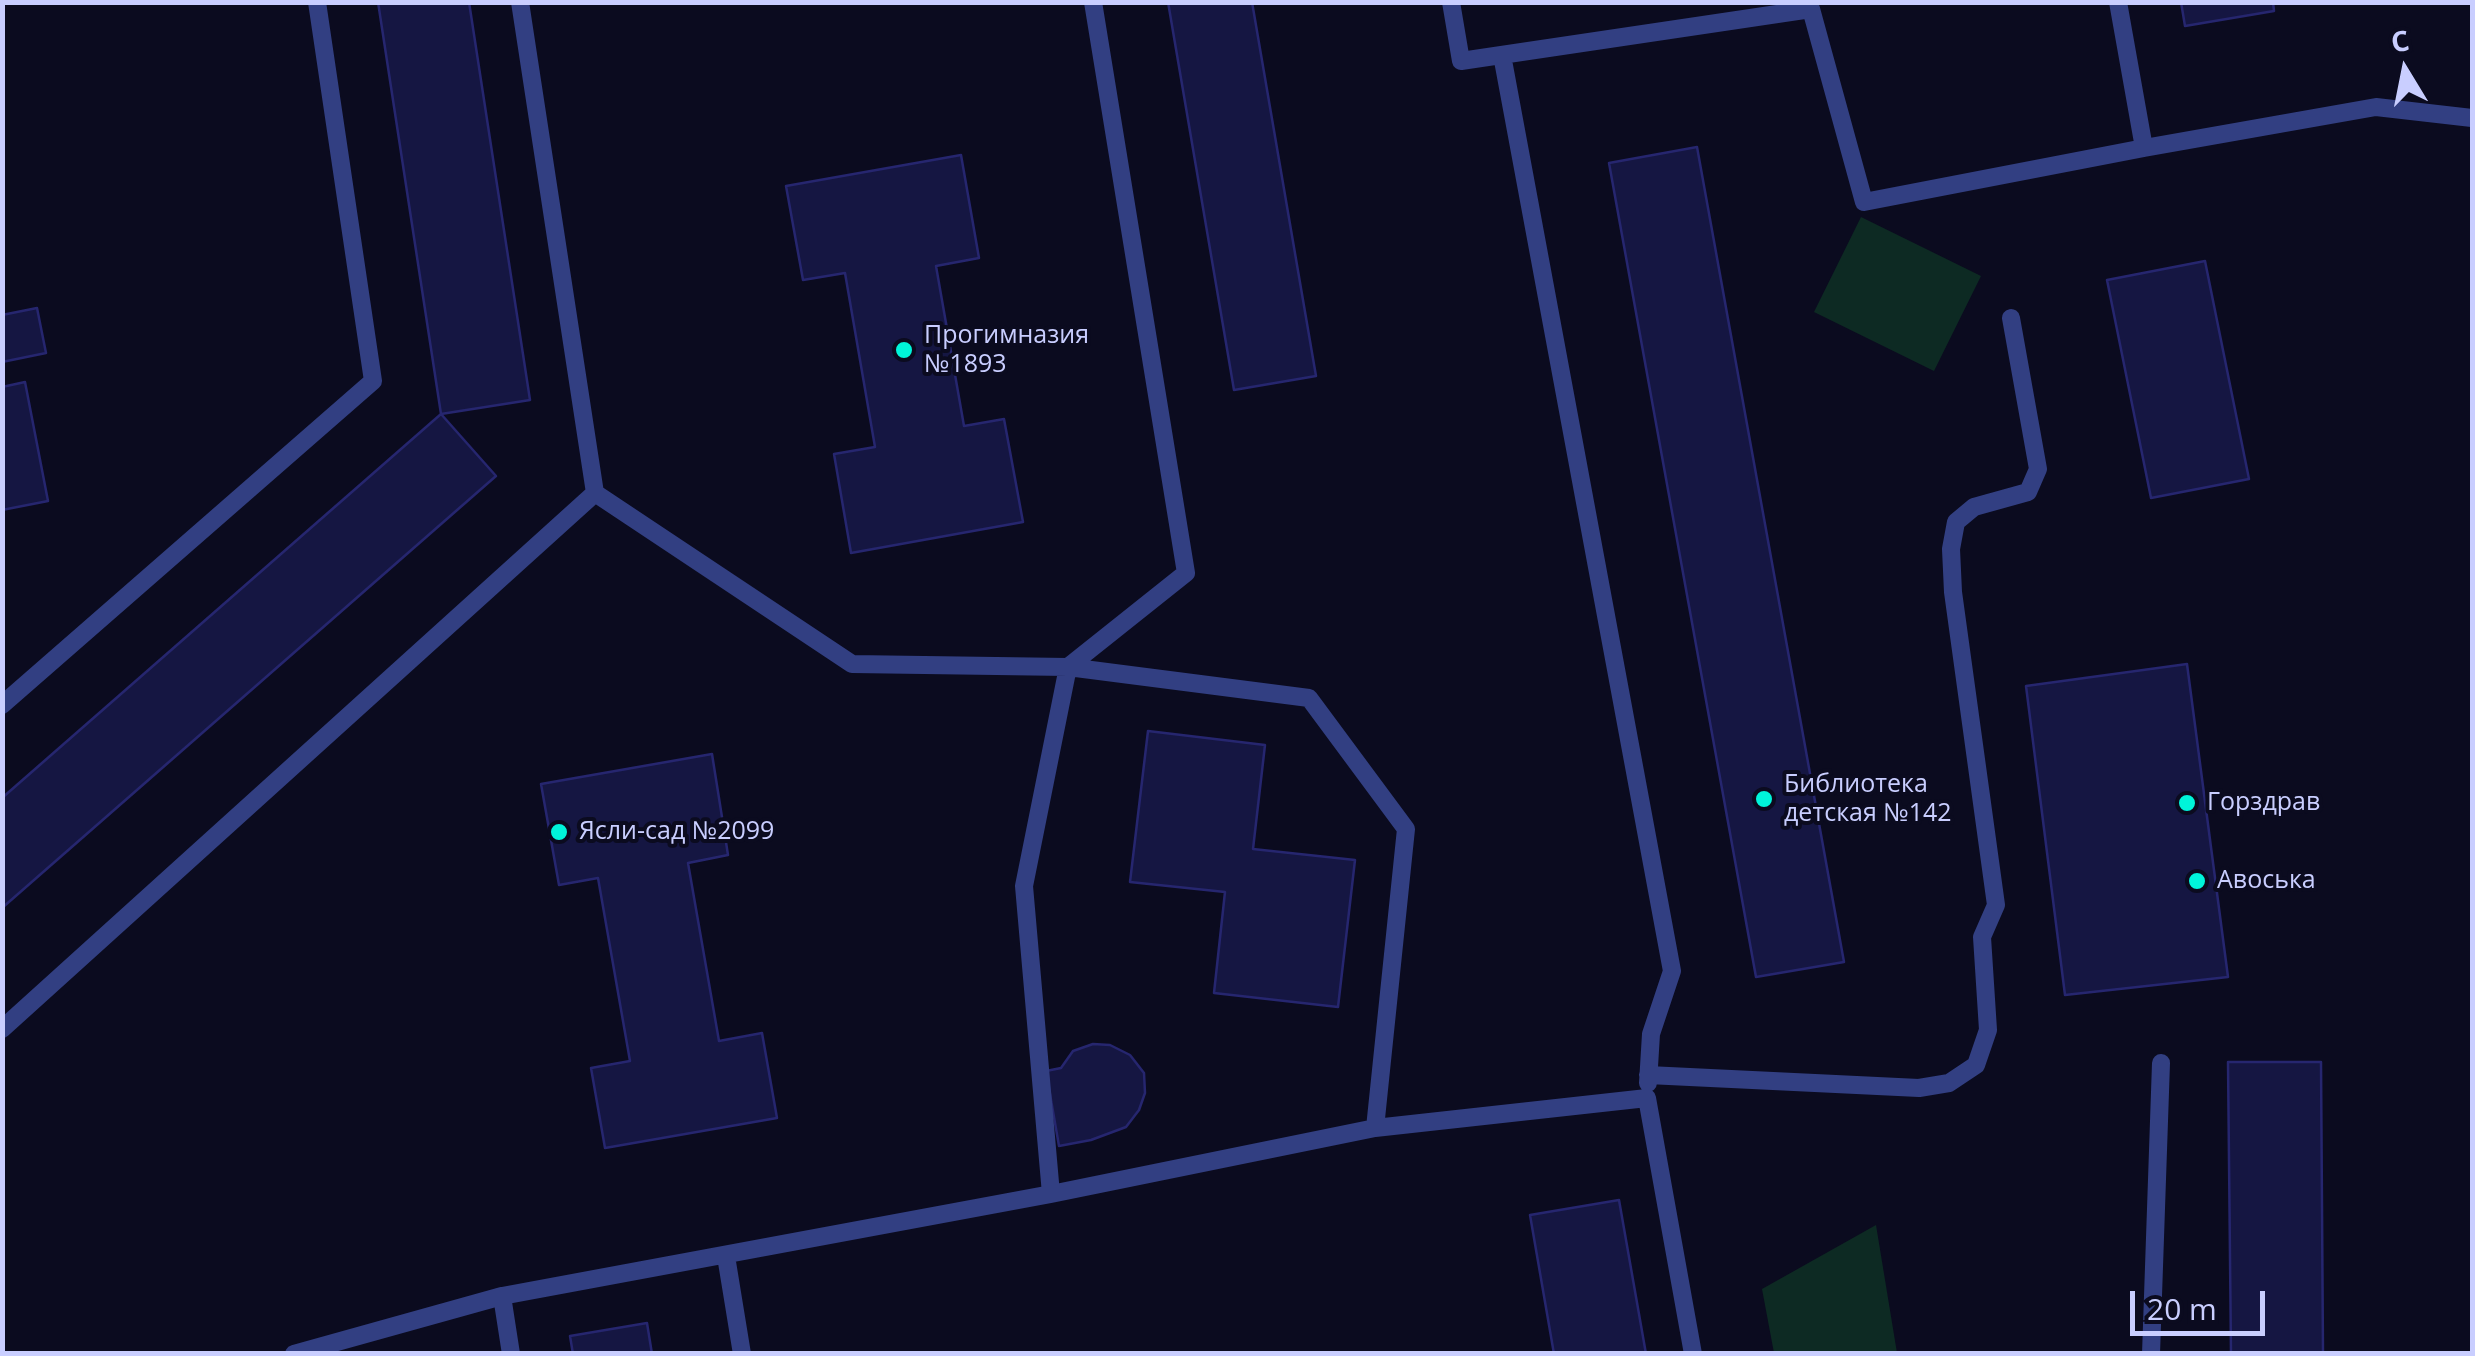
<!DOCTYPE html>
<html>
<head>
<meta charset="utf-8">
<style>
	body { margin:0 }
	#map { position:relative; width:2475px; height:1356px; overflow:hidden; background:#0b0b1f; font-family:"Open Sans",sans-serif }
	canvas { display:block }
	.frame { position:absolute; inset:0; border:5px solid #c9ceff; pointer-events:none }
	.north { position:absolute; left:2355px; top:20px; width:100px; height:100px; -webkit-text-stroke:8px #0b0b1f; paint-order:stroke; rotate:350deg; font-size:28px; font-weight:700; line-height:40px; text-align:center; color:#c9ceff }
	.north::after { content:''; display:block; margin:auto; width:35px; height:45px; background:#c9ceff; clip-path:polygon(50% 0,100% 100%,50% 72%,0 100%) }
	.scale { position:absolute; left:2130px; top:1291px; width:135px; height:45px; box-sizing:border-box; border:5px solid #c9ceff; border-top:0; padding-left:12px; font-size:30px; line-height:35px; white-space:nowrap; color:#c9ceff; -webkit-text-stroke:8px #0b0b1f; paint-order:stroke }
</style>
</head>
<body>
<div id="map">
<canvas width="2475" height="1356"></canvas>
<div class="frame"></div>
<div class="north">С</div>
<div class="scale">20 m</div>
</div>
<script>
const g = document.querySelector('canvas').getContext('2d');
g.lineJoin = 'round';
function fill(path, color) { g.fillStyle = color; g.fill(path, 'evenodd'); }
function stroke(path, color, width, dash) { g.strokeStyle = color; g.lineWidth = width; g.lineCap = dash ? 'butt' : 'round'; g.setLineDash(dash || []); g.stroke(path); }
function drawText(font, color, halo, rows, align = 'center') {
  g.font = font + ' "Open Sans",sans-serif'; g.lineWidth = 8; g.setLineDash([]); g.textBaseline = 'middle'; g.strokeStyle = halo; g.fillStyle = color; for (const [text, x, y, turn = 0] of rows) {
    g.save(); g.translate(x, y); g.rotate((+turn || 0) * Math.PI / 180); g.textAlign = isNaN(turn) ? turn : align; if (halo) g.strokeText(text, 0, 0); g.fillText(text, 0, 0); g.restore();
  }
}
fill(new Path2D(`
	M 1861,217 L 1981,276 L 1934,371 L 1814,312 Z
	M 1876,1225 L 1897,1353 L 1774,1353 L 1762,1289 Z`), '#0d2a23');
const building = new Path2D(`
	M 378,2 L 469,2 L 530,400 L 441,414 Z
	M 1168,2 L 1252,2 L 1316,376 L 1234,390 Z
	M 2181,2 L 2273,2 L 2274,11 L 2185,26 Z
	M 1697,147 L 1844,962 L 1756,977 L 1609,163 Z
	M 961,155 L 979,258 L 936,266 L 964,426 L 1004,419 L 1023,522 L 851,553 L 834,454 L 875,447 L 845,273 L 803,280 L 786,186 Z
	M 2205,261 L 2249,479 L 2151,498 L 2107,280 Z
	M 37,308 L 46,353 L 2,362 L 2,315 Z
	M 25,382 L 48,501 L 2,510 L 2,387 Z
	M 441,414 L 496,476 L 2,908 L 2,798 Z
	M 2187,664 L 2228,977 L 2065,995 L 2026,686 Z
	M 1148,731 L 1265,745 L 1253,849 L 1355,860 L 1338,1007 L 1214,993 L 1225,892 L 1130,882 Z
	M 712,754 L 728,855 L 688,863 L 719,1041 L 762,1033 L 777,1118 L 605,1148 L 591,1068 L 630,1061 L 598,878 L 559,885 L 541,784 Z
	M 1093,1044 L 1110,1045 L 1130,1055 L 1144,1073 L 1145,1093 L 1139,1110 L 1126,1127 L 1091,1140 L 1059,1146 L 1046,1071 L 1061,1068 L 1073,1051 Z
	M 2228,1062 L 2321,1062 L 2323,1354 L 2231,1354 Z
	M 1619,1200 L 1646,1354 L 1554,1354 L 1530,1215 Z
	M 647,1323 L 652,1354 L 573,1354 L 570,1336 Z`);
fill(building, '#151642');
stroke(building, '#26266f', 2.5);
stroke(new Path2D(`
	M 1451,2 L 1461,61 L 1811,9 L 1864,202 L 2144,148
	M 2118,2 L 2144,148 L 2376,107 L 2472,118
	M 1502,55 L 1672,971 L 1651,1034 L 1648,1083
	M 595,493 L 852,664 L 1068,667 L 1186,573 L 1093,2
	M 2,705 L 373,381 L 317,2
	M 2,1029 L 595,493 L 520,2
	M 1648,1075 L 1919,1088 L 1949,1083 L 1976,1065 L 1988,1030 L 1982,937 L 1996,905 L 1953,592 L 1951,549 L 1956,522 L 1974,507 L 2028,492 L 2038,469 L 2011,318
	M 1051,1194 L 1024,886 L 1068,667 L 1309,698 L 1406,829 L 1375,1128
	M 726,1256 L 742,1354
	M 502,1296 L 511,1354
	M 294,1354 L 502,1296 L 1051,1194 L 1375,1128 L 1647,1098 L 1693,1354
	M 2151,1354 L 2161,1063`), '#323f82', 18);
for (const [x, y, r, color] of [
	[904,350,10,"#00f4da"],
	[1764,799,10,"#00f4da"],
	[2187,803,10,"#00f4da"],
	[559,832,10,"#00f4da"],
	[2197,881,10,"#00f4da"]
]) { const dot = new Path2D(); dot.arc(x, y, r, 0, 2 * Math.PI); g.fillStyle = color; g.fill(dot); stroke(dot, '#0b0b1f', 4); }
drawText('25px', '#c9ceff', '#0b0b1f', [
	["Прогимназия",924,336],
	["№1893",924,365],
	["Библиотека",1784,785],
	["детская №142",1784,814],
	["Горздрав",2207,803],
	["Ясли-сад №2099",579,832],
	["Авоська",2217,881]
], 'left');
</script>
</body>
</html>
